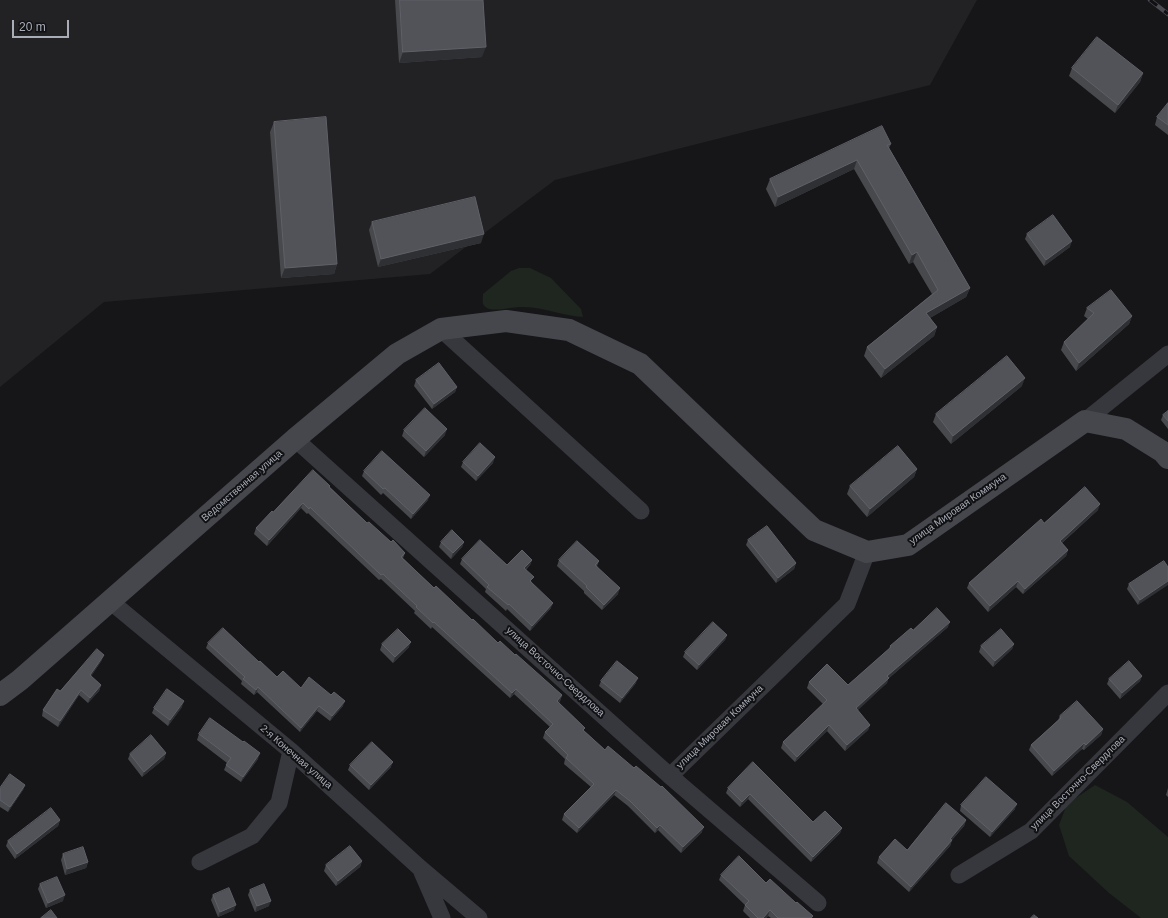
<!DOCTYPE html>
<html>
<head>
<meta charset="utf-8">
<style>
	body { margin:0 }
	#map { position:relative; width:1168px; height:918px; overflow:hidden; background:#161618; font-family:Helvetica,sans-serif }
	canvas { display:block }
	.scale { position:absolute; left:12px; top:20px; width:57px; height:18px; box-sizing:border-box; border:2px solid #a8adb8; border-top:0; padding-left:5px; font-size:12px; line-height:14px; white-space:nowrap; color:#a8adb8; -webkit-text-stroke:3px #111113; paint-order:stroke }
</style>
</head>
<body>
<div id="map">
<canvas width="1168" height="918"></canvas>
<div class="scale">20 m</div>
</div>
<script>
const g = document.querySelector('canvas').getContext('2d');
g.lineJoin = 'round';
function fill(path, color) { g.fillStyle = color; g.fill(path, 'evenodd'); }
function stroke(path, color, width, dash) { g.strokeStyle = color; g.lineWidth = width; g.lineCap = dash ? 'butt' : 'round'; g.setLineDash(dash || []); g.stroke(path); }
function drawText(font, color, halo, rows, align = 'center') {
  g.font = font + ' Helvetica,sans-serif'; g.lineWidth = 4; g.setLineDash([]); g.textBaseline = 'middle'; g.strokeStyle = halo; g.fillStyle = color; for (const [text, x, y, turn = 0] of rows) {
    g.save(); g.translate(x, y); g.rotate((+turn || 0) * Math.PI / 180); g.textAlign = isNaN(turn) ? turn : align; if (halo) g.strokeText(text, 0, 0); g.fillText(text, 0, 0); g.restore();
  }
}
fill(new Path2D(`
	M 0,0 L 977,0 L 930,85 L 555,180 L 430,274 L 104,302 L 0,387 Z`), '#222225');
fill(new Path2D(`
	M 519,268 L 530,268 L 551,278 L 581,309 L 583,317 C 562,316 542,306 521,307 C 512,307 494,312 487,308 C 481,305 483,300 483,294 L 511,271 Z
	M 1095,785 L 1127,802 L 1168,837 L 1168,918 L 1141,918 L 1109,893 L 1069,856 L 1059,825 L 1067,804 Z`), '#1e261f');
stroke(new Path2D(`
	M 441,329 L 641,511
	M 1085,421 L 1168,354
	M 295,439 L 670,776 L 818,903
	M 110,601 L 291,751 L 420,868 L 479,918
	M 670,776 L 847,604 L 867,552
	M 200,862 L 252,836 L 279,803 L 291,751
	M 422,872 L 442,918
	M 959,875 L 1031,831 L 1168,693`), '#37383d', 17);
stroke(new Path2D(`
	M 0,695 L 20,680 L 295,439 L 397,354 L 441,329 L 506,321 L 569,330 L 640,364 L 814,530 L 867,552 L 908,545 L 1085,421 L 1126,429 L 1163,452 L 1168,458`), '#45474d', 22);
const rail = new Path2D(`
	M 1150,0 L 1168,14`);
stroke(rail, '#4a4c52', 4.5);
stroke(rail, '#111113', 3, [9]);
fill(new Path2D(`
	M 395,0 L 483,0 L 482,57 L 399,63 Z
	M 1072,68 L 1143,73 L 1140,82 L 1115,113 L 1069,76 Z
	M 1168,103 L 1168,135 L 1155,125 L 1157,117 Z
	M 274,122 L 337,264 L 334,274 L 281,278 L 270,132 Z
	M 891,144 L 889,148 L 970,288 L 966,297 L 930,318 L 937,327 L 934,336 L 881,378 L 864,356 L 867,347 L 932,294 L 913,262 L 909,264 L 854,169 L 775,207 L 766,189 L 770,179 Z
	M 372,222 L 481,243 L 378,267 L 369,230 Z
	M 1027,234 L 1070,247 L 1044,266 L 1025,239 Z
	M 1087,308 L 1132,316 L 1129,324 L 1076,371 L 1061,350 L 1064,342 L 1088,319 L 1084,316 Z
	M 416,380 L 457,387 L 455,392 L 432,409 L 414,386 Z
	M 1022,386 L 951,444 L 933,422 L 936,414 Z
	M 1168,411 L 1168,429 L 1161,420 L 1163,415 Z
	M 404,430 L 445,435 L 424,457 L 402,436 Z
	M 463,462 L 493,463 L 476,481 L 461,467 Z
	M 917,469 L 914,477 L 867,517 L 847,494 L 850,486 Z
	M 364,471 L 428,500 L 411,519 L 383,493 L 381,495 L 362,476 Z
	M 330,486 L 330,487 L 367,523 L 405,553 L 403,558 L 434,588 L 498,643 L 515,655 L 562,695 L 560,701 L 559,703 L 585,728 L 583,730 L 605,750 L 702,832 L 681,853 L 658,830 L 655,833 L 628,806 L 614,795 L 577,833 L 562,820 L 564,814 L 591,787 L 564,764 L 565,759 L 543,738 L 545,732 L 550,727 L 514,694 L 510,698 L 432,627 L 431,629 L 414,613 L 415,611 L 381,579 L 379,580 L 308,513 L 307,514 L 301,508 L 267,546 L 254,534 L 256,528 L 273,512 Z
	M 1098,510 L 1062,543 L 1068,550 L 1066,556 L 1023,594 L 1016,587 L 988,612 L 967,588 L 969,583 L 1044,523 Z
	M 748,540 L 796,563 L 794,569 L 776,583 L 746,545 Z
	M 441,542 L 464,542 L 462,547 L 451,559 L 439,547 Z
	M 462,559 L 507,565 L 532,560 L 530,565 L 526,570 L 532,583 L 551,608 L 530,631 L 507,609 L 506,611 L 485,592 L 486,589 L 460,564 Z
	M 559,560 L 599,561 L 597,566 L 618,594 L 602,610 L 584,593 L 584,591 L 557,566 Z
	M 1164,561 L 1138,605 L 1127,589 L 1129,584 Z
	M 948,627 L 888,679 L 887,683 L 857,710 L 870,725 L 868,730 L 845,751 L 827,731 L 795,762 L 781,748 L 783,742 L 823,704 L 807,688 L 809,682 L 848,685 L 889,649 L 890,646 L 913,630 Z
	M 727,635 L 725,640 L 697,670 L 683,657 L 685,652 Z
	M 208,643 L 259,662 L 277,677 L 301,688 L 343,706 L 330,721 L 317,711 L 300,732 L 257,692 L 254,695 L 241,684 L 242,681 L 206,648 Z
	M 382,644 L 409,647 L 393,663 L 380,650 Z
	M 1014,644 L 1012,649 L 993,667 L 979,652 L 981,646 Z
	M 102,660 L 91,676 L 101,685 L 99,691 L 88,703 L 79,695 L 58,727 L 42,716 L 43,710 L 60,691 Z
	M 1142,676 L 1140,681 L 1120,699 L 1107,684 L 1109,679 Z
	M 601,681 L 636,683 L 620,703 L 599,686 Z
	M 182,707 L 168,726 L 152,713 L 154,708 Z
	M 1060,716 L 1103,729 L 1101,735 L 1084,750 L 1082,749 L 1052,776 L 1029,750 L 1031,745 L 1058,720 Z
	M 199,734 L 258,759 L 241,782 L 224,770 L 227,763 L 197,740 Z
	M 166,753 L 164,759 L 142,777 L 128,759 L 130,754 Z
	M 753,762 L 813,822 L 842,828 L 840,833 L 811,862 L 748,799 L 740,807 L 726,793 L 728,788 Z
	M 350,765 L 391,767 L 369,790 L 348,770 Z
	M 25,785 L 23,790 L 8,812 L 0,807 L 0,788 Z
	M 1168,788 L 1168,797 L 1166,795 Z
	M 961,805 L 1015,809 L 990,837 L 960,811 Z
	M 60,820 L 58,826 L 15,859 L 6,846 L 8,841 Z
	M 966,820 L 964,826 L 952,840 L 950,846 L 909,892 L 877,863 L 879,857 L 907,850 Z
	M 63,854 L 88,862 L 86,868 L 65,875 L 61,860 Z
	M 362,861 L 360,867 L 336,886 L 324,871 L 326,865 Z
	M 721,875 L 766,883 L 796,903 L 813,916 L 812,918 L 771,918 L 768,916 L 766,918 L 750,918 L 743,911 L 745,905 L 719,880 Z
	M 40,884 L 63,901 L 46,908 L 38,889 Z
	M 250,890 L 269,906 L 255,912 L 248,895 Z
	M 213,895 L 234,910 L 218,917 L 211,900 Z`), '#47494d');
fill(new Path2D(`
	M 486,47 L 482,57 L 399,63 L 403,52 Z
	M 1143,73 L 1140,82 L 1115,113 L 1118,105 Z
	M 857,160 L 854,169 L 775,207 L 778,197 Z
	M 484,234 L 481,243 L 378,267 L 381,259 Z
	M 1072,241 L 1070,247 L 1044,266 L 1046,260 Z
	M 917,252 L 913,262 L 909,264 L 912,255 Z
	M 337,264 L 334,274 L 281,278 L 285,268 Z
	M 970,288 L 966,297 L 923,322 L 926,313 Z
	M 1132,316 L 1129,324 L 1076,371 L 1079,363 Z
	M 937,327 L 934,336 L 881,378 L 885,369 Z
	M 1025,378 L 1022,386 L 951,444 L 953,436 Z
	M 457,387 L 455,392 L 432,409 L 434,404 Z
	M 447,429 L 445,435 L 424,457 L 426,451 Z
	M 495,457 L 493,463 L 476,481 L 478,476 Z
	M 917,469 L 914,477 L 867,517 L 870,509 Z
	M 430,495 L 428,500 L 411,519 L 413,514 Z
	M 303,503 L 301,508 L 267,546 L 269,540 Z
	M 1100,504 L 1098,510 L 1058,546 L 1060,541 Z
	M 464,542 L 462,547 L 451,559 L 453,553 Z
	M 1068,550 L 1066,556 L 1023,594 L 1025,589 Z
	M 532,560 L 530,565 L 522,573 L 524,568 Z
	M 796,563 L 794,569 L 776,583 L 778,578 Z
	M 1018,581 L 1016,587 L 988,612 L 990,606 Z
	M 1168,581 L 1168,585 L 1138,605 L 1140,600 Z
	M 620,588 L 618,594 L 602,610 L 604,605 Z
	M 553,603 L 551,608 L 530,631 L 532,626 Z
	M 950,622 L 948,627 L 888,679 L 887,683 L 854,714 L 856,708 L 887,676 Z
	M 727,635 L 725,640 L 697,670 L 699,665 Z
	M 411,642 L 409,647 L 393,663 L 395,657 Z
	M 1014,644 L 1012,649 L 993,667 L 995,661 Z
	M 104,655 L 102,660 L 88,681 L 90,675 Z
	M 1142,676 L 1140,681 L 1120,699 L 1122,693 Z
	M 638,678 L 636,683 L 620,703 L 622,698 Z
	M 101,685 L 99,691 L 88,703 L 90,698 Z
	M 258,687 L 257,692 L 254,695 L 256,690 Z
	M 516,689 L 514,694 L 510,698 L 512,693 Z
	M 81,690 L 79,695 L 58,727 L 60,721 Z
	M 562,695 L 560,701 L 555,706 L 557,701 Z
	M 184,701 L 182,707 L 168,726 L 170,720 Z
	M 345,701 L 343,706 L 330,721 L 332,716 Z
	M 319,706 L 317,711 L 300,732 L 301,728 Z
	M 829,725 L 827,731 L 795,762 L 797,757 Z
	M 870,725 L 868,730 L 845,751 L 847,745 Z
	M 1103,729 L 1101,735 L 1084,750 L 1086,745 Z
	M 1084,743 L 1082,749 L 1052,776 L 1054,771 Z
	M 166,753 L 164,759 L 142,777 L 144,772 Z
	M 260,753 L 258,759 L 241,782 L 243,777 Z
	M 393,762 L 391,767 L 369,790 L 371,785 Z
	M 25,785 L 23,790 L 8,812 L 10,807 Z
	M 616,790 L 614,795 L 577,833 L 579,828 Z
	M 750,794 L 748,799 L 740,807 L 742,802 Z
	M 1017,804 L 1015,809 L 990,837 L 992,832 Z
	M 60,820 L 58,826 L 15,859 L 17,854 Z
	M 966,820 L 964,826 L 948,844 L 950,839 Z
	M 660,825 L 658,830 L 655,833 L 657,828 Z
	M 704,827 L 702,832 L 681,853 L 683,847 Z
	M 842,828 L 840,833 L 811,862 L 813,857 Z
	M 952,840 L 950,846 L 909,892 L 911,887 Z
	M 362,861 L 360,867 L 336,886 L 338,881 Z
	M 88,862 L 86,868 L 65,875 L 67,869 Z
	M 65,895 L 63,901 L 46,908 L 48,903 Z
	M 271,901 L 269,906 L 255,912 L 257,906 Z
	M 236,905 L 234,910 L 218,917 L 220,912 Z
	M 770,910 L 768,916 L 766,918 L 763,918 Z`), '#2f3033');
const building = new Path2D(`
	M 400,0 L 483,0 L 486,47 L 403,52 Z
	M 1097,37 L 1143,73 L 1118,105 L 1072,68 Z
	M 1168,103 L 1168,125 L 1157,117 Z
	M 326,117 L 337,264 L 285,268 L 274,122 Z
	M 882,126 L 891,144 L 887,145 L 970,288 L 926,313 L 937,327 L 885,369 L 867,347 L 938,290 L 917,252 L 912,255 L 857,160 L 778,197 L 770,179 Z
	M 475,197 L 484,234 L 381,259 L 372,222 Z
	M 1053,215 L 1072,241 L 1046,260 L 1027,234 Z
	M 1111,290 L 1132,316 L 1079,363 L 1064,342 L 1094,313 L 1087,308 Z
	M 1007,356 L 1025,378 L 953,436 L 936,414 Z
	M 439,363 L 457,387 L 434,404 L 416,380 Z
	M 425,408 L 447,429 L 426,451 L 404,430 Z
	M 1168,411 L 1168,421 L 1163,415 Z
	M 480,443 L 495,457 L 478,476 L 463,462 Z
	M 898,446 L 917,469 L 870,509 L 850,486 Z
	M 382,451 L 430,495 L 413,514 L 385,488 L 383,489 L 364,471 Z
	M 313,470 L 330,486 L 329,487 L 367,523 L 369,522 L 391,542 L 393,540 L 405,553 L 401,557 L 434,588 L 436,586 L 472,620 L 473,619 L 498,643 L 500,641 L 515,655 L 516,654 L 562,695 L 557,701 L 585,728 L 583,730 L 605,750 L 608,746 L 634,768 L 636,766 L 661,787 L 662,786 L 704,827 L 683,847 L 660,825 L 657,828 L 630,801 L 616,790 L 579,828 L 564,814 L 594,784 L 566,758 L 568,755 L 545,732 L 553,724 L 516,689 L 512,693 L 434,622 L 433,623 L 416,607 L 417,606 L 383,574 L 381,575 L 310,507 L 309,509 L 303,503 L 269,540 L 256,528 L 272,511 L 273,512 Z
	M 1085,487 L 1100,504 L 1060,541 L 1068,550 L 1025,589 L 1018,581 L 990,606 L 969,583 L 1041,519 L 1044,523 Z
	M 767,526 L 796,563 L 778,578 L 748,540 Z
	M 452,530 L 464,542 L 453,553 L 441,542 Z
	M 480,540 L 507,565 L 522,550 L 532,560 L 524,568 L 534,577 L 530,581 L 553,603 L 532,626 L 509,604 L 508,605 L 487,587 L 489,585 L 462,559 Z
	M 577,541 L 599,561 L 595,565 L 620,588 L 604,605 L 586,587 L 587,586 L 559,560 Z
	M 1164,561 L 1168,567 L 1168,581 L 1140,600 L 1129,584 Z
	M 937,608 L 950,622 L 887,676 L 889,678 L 856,708 L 870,725 L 847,745 L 829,725 L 797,757 L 783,742 L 827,700 L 809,682 L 827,664 L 848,685 L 891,647 L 890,646 L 911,628 L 913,630 Z
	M 713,622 L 727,635 L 699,665 L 685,652 Z
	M 223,628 L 259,662 L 260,661 L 277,677 L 283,671 L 301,688 L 309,677 L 331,695 L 334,692 L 345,701 L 332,716 L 319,706 L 301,728 L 258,687 L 256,690 L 243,679 L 245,677 L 208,643 Z
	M 398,629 L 411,642 L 395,657 L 382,644 Z
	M 1001,629 L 1014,644 L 995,661 L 981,646 Z
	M 97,649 L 104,655 L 90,675 L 101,685 L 90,698 L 81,690 L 60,721 L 43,710 L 57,689 L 60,691 Z
	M 617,661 L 638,678 L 622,698 L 601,681 Z
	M 1129,661 L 1142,676 L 1122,693 L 1109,679 Z
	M 167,689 L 184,701 L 170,720 L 154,708 Z
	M 1077,701 L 1103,729 L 1086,745 L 1084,743 L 1054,771 L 1031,745 L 1061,718 L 1060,716 Z
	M 210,718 L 243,742 L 244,741 L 260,753 L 243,777 L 226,765 L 231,758 L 199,734 Z
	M 151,735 L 166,753 L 144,772 L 130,754 Z
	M 372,742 L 393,762 L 371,785 L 350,765 Z
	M 753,762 L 813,822 L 825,811 L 842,828 L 813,857 L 750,794 L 742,802 L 728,788 Z
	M 10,774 L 25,785 L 10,807 L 0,800 L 0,788 Z
	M 986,777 L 1017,804 L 992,832 L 961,805 Z
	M 946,803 L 966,820 L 950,839 L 952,840 L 911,887 L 879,857 L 895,839 L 907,850 Z
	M 51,808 L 60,820 L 17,854 L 8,841 Z
	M 350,846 L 362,861 L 338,881 L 326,865 Z
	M 83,847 L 88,862 L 67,869 L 63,854 Z
	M 739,856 L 766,883 L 770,879 L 796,903 L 797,902 L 813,916 L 811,918 L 778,918 L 770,910 L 763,918 L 758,918 L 745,905 L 749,901 L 721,875 Z
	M 57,877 L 65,895 L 48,903 L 40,884 Z
	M 264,884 L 271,901 L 257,906 L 250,890 Z
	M 229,888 L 236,905 L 220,912 L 213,895 Z
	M 51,910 L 57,918 L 41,918 Z
	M 1034,915 L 1038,918 L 1031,918 Z`);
fill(building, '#525359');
stroke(building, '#5f6168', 1);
drawText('10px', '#a8adb8', '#111113', [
	["Ведомственная улица",242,486,-41],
	["улица Мировая Коммуна",958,509,-35],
	["улица Восточно-Свердлова",555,672,42],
	["улица Мировая Коммуна",720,727,-44],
	["2-я Конечная улица",296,757,41],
	["улица Восточно-Свердлова",1078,783,-45]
]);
</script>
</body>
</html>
